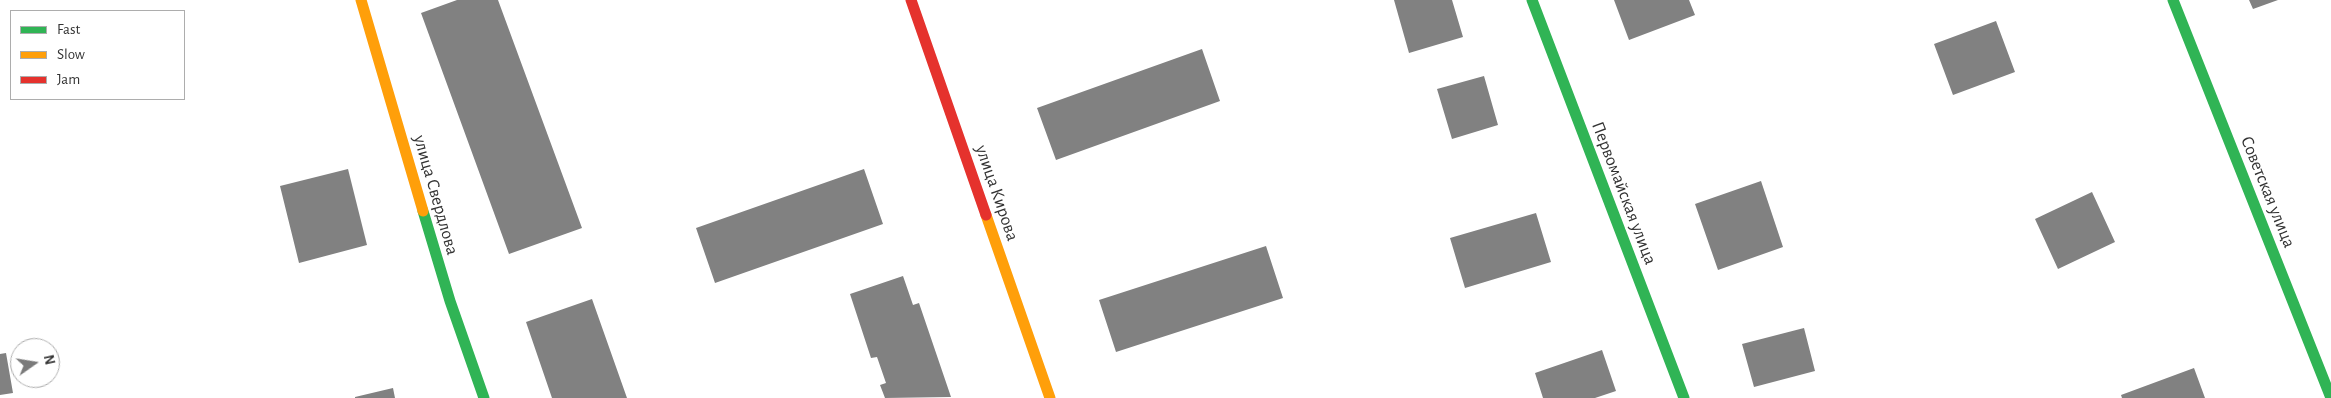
<!DOCTYPE html>
<html>
<head>
<meta charset="utf-8">
<style>
	body { margin:0 }
	#map { position:relative; width:2331px; height:398px; overflow:hidden; background:#fff; font-family:"Alegreya Sans",sans-serif }
	canvas { display:block }
	.legend { position:absolute; left:10px; top:10px; width:175px; height:90px; box-sizing:border-box; background:#fff; border:1px solid #adadad; margin:0; padding:6px 9px; list-style:none; font-size:15px; color:#333 }
	.legend li { display:flex; align-items:center; gap:10px; height:25px }
	.legend b { width:25px; border:1px solid #adadad }
	.north { position:absolute; left:10px; top:338px; width:50px; height:50px; box-sizing:border-box; background:#fff; border:1px solid #adadad; border-radius:50%; rotate:77deg; font-size:14px; font-weight:700; line-height:20px; text-align:center; color:#333 }
	.north::after { content:''; display:block; margin:auto; width:18px; height:22px; background:#7a7a7a; clip-path:polygon(50% 0,100% 100%,50% 72%,0 100%) }
</style>
</head>
<body>
<div id="map">
<canvas width="2331" height="398"></canvas>
<ul class="legend">
<li><b style="height:6px;background:#30b455"></b>Fast</li>
<li><b style="height:6px;background:#ff9f0a"></b>Slow</li>
<li><b style="height:6px;background:#e5322d"></b>Jam</li>
</ul>
<div class="north">N</div>
</div>
<script>
const g = document.querySelector('canvas').getContext('2d');
g.lineJoin = 'round';
function fill(path, color) { g.fillStyle = color; g.fill(path, 'evenodd'); }
function stroke(path, color, width, dash) { g.strokeStyle = color; g.lineWidth = width; g.lineCap = dash ? 'butt' : 'round'; g.setLineDash(dash || []); g.stroke(path); }
function drawText(font, color, halo, rows, align = 'center') {
  g.font = font + ' "Alegreya Sans",sans-serif'; g.lineWidth = 5; g.setLineDash([]); g.textBaseline = 'middle'; g.strokeStyle = halo; g.fillStyle = color; for (const [text, x, y, turn = 0] of rows) {
    g.save(); g.translate(x, y); g.rotate((+turn || 0) * Math.PI / 180); g.textAlign = isNaN(turn) ? turn : align; if (halo) g.strokeText(text, 0, 0); g.fillText(text, 0, 0); g.restore();
  }
}
fill(new Path2D(`
	M 457,0 L 498,0 L 582,228 L 509,254 L 421,13 Z
	M 1394,0 L 1452,0 L 1463,37 L 1409,53 Z
	M 1614,0 L 1689,0 L 1695,15 L 1629,40 Z
	M 2249,0 L 2278,0 L 2253,9 Z
	M 1996,21 L 2015,72 L 1953,95 L 1934,44 Z
	M 1202,49 L 1220,101 L 1056,160 L 1037,108 Z
	M 1484,76 L 1498,125 L 1452,139 L 1437,89 Z
	M 348,169 L 367,245 L 299,263 L 280,186 Z
	M 864,169 L 883,224 L 715,283 L 696,228 Z
	M 1761,181 L 1783,247 L 1718,270 L 1695,204 Z
	M 2092,192 L 2115,242 L 2058,269 L 2035,219 Z
	M 1536,213 L 1551,262 L 1465,288 L 1450,238 Z
	M 1266,246 L 1283,298 L 1116,352 L 1099,300 Z
	M 903,276 L 913,305 L 919,303 L 951,397 L 885,398 L 880,385 L 886,383 L 877,357 L 871,358 L 850,294 Z
	M 592,299 L 627,398 L 552,398 L 526,322 Z
	M 1804,328 L 1815,371 L 1754,387 L 1742,344 Z
	M 1602,350 L 1616,391 L 1595,398 L 1543,398 L 1535,373 Z
	M 6,353 L 13,393 L 0,395 L 0,354 Z
	M 2194,368 L 2205,398 L 2122,398 L 2121,395 Z
	M 393,388 L 395,398 L 355,398 L 355,397 Z`), '#818181');
stroke(new Path2D(`
	M 1532,0 L 1684,398
	M 2173,0 L 2331,398
	M 423,211 L 450,301 L 484,398`), '#30b455', 11);
stroke(new Path2D(`
	M 361,0 L 423,211
	M 986,215 L 1050,398`), '#ff9f0a', 11);
stroke(new Path2D(`
	M 911,0 L 986,215`), '#e5322d', 11);
drawText('18px', '#333', '#fff', [
	["Советская улица",2268,192,68],
	["улица Кирова",997,193,71],
	["Первомайская улица",1624,193,69],
	["улица Свердлова",436,195,74]
]);
</script>
</body>
</html>
